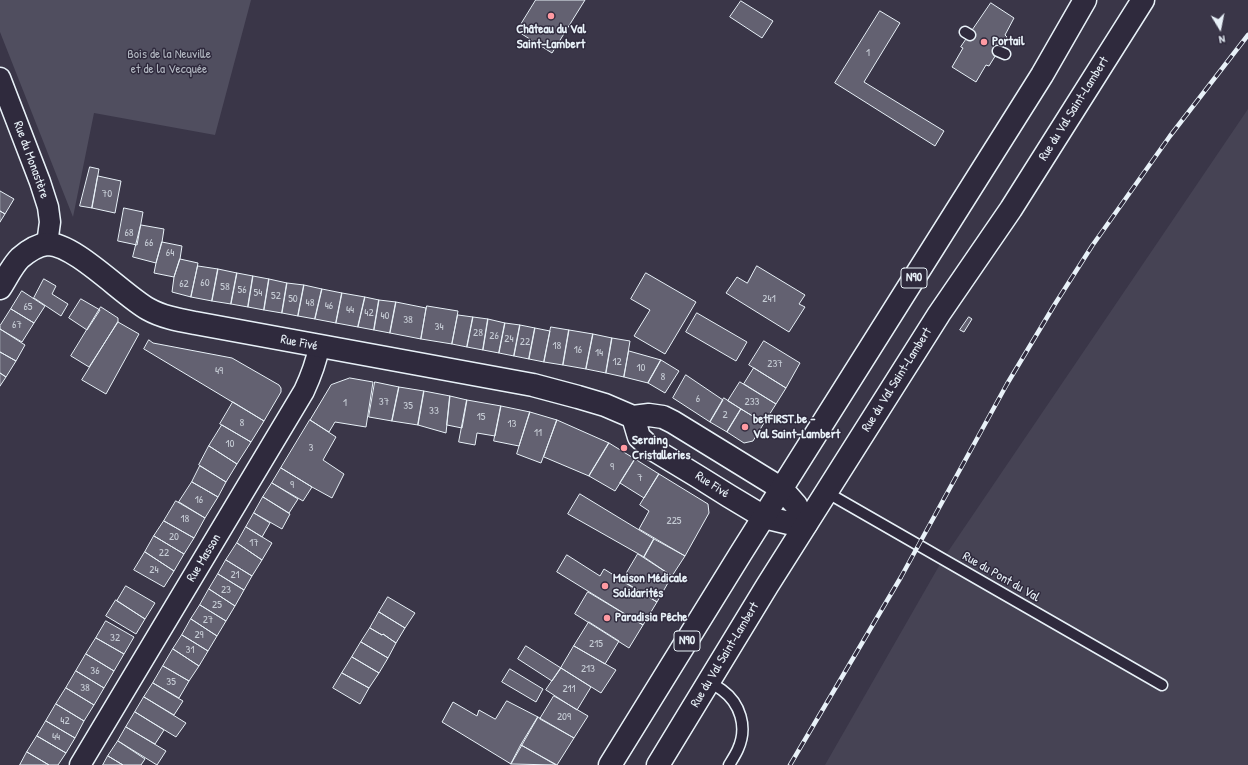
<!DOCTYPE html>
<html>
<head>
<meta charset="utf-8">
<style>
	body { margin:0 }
	#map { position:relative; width:1248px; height:765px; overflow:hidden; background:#3a3648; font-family:"Patrick Hand",sans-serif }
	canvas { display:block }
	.north { position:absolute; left:1200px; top:8px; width:40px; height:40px; -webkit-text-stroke:3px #2f2a3d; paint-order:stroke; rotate:170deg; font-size:11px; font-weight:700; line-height:16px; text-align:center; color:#e8f1f8 }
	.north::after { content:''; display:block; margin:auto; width:14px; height:18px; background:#e8f1f8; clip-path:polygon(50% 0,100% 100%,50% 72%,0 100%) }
</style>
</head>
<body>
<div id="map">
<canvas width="1248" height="765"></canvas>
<div class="north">N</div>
</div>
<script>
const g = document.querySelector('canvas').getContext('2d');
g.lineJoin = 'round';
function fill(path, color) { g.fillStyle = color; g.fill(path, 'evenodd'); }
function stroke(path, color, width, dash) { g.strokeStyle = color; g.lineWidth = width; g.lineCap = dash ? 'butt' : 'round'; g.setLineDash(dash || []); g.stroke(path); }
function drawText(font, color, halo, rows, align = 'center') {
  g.font = font + ' "Patrick Hand",sans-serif'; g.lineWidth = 3; g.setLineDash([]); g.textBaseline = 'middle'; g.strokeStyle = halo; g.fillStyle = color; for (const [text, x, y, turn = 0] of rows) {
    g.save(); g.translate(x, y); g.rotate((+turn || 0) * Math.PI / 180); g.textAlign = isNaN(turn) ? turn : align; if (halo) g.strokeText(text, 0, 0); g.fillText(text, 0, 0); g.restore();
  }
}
fill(new Path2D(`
	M 1248,109 L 1248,765 L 825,765 L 943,559 Z`), '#464354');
fill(new Path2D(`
	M 0,0 L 251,0 L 215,135 L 94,113 L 73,217 L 0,32 Z`), '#504e5f');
const building = new Path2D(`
	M 536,0 L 585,0 L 552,53 L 517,31 Z
	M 741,1 L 773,21 L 762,38 L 730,17 Z
	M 991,3 L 1014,18 L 1005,35 L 1007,37 L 989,66 L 986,65 L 976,82 L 952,67 L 963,48 L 961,47 Z
	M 880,11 L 900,23 L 864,82 L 944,131 L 935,146 L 835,83 Z
	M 90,167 L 99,169 L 92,208 L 80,206 Z
	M 98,176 L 121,181 L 115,213 L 92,208 Z
	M 0,191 L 14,199 L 5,214 L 0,211 Z
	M 124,208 L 143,212 L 137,245 L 118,241 Z
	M 0,211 L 5,214 L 0,222 Z
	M 141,225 L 164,229 L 162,242 L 156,263 L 133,257 Z
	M 162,242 L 182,246 L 180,259 L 174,277 L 154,273 L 156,263 Z
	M 180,259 L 198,263 L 191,297 L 172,292 L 174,277 Z
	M 198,266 L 218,269 L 212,301 L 191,297 Z
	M 757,266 L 805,295 L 799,304 L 805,307 L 789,332 L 726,293 L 737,277 L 747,283 Z
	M 218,269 L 237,273 L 231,304 L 212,301 Z
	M 237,273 L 253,276 L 248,307 L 231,304 Z
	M 646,273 L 696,302 L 665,354 L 634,336 L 650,310 L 631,299 Z
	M 253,276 L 269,279 L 264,310 L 248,307 Z
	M 44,279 L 56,286 L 52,294 L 68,304 L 61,316 L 34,298 Z
	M 269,279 L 287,283 L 282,313 L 264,310 Z
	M 287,283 L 304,285 L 298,316 L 282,313 Z
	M 304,285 L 322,289 L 315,319 L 298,316 Z
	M 322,289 L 342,293 L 336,323 L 315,319 Z
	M 22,291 L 45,306 L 34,323 L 11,309 Z
	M 342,293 L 365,297 L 358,327 L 336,323 Z
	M 365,297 L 379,300 L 374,330 L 358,327 Z
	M 81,299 L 100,310 L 87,330 L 69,318 Z
	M 379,300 L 396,302 L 390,333 L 374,330 Z
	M 396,302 L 426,308 L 421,339 L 390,333 Z
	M 427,306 L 458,311 L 452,344 L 421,339 Z
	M 101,307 L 118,318 L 118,322 L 89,367 L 71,356 Z
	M 11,309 L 34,323 L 22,342 L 0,329 L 0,326 Z
	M 697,313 L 747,342 L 736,361 L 686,332 Z
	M 458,315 L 473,317 L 467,347 L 452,344 Z
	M 473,317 L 488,319 L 483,350 L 467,347 Z
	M 969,317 L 972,319 L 964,332 L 960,330 Z
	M 488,319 L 505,323 L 499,353 L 483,350 Z
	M 118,322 L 139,334 L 106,394 L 82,380 Z
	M 505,323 L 520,325 L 514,356 L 499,353 Z
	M 520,325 L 535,328 L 529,359 L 514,356 Z
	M 551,327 L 569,330 L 563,365 L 544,362 Z
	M 535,328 L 550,331 L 544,362 L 529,359 Z
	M 0,329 L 25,345 L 16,361 L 0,352 Z
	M 569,330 L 593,334 L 586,369 L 563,365 Z
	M 593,334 L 612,338 L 606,373 L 586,369 Z
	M 612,338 L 630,341 L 624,377 L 606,373 Z
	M 149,340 L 153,343 L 232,358 L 279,385 L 281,388 L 281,392 L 264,421 L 144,349 Z
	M 764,341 L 800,363 L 786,388 L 749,365 Z
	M 629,351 L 661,360 L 648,383 L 624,377 Z
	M 0,352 L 16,361 L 6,377 L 0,373 Z
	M 661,360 L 679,371 L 665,393 L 648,383 Z
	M 754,368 L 786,388 L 776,404 L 744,384 Z
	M 0,373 L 6,377 L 0,386 Z
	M 686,375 L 723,400 L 710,422 L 673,398 Z
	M 350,378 L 373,382 L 366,427 L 335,422 L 329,432 L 310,420 L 331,385 Z
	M 375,382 L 399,387 L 392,421 L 369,417 Z
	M 740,382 L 776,404 L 764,423 L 728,401 Z
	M 399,387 L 424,391 L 418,425 L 392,421 Z
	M 424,391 L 450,396 L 446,433 L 418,425 Z
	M 450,396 L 467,400 L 462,428 L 447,425 Z
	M 724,398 L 741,409 L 727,432 L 710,422 Z
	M 467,400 L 501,406 L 495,436 L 477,433 L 475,445 L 459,442 Z
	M 233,402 L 264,421 L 251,442 L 220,424 Z
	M 501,406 L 530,412 L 519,446 L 494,441 Z
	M 741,409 L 764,423 L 753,441 L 744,443 L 727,432 Z
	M 530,412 L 557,420 L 541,463 L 517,454 Z
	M 310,420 L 336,437 L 323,460 L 344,474 L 332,498 L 312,487 L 281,468 Z
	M 557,420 L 609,443 L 589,476 L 544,457 Z
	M 222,425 L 251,442 L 237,464 L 209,446 Z
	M 609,443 L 635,459 L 615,491 L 589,476 Z
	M 209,446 L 237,464 L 226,482 L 199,465 Z
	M 635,459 L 659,474 L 644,498 L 620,483 Z
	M 200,466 L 226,482 L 218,497 L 192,482 Z
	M 281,468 L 312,487 L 303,501 L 272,483 Z
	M 659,474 L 708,504 L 709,513 L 685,556 L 639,529 L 649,511 L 640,505 Z
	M 192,482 L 218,497 L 205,518 L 179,502 Z
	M 272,483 L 298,499 L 289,513 L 263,497 Z
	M 580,494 L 654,539 L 644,557 L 568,514 Z
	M 263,497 L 290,514 L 282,529 L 254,513 Z
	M 176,501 L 205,518 L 194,538 L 164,521 Z
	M 254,513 L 270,523 L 262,537 L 246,527 Z
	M 164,521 L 194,538 L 184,554 L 154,536 Z
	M 246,527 L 272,543 L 262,560 L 237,543 Z
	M 154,536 L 184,554 L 174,571 L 145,552 Z
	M 654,539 L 685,556 L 672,576 L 644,557 Z
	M 237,543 L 262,560 L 252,576 L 226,560 Z
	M 145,552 L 174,571 L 164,587 L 134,570 Z
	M 638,554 L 672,576 L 657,602 L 622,581 Z
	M 567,555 L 600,576 L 604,569 L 657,602 L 643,625 L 557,572 Z
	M 226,560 L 252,576 L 244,590 L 218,574 Z
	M 218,574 L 244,590 L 235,606 L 209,589 Z
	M 126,586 L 155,603 L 145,619 L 117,601 Z
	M 209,589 L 235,606 L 226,621 L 200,605 Z
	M 588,592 L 643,625 L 629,648 L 575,614 Z
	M 388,597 L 415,613 L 405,628 L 379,612 Z
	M 116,600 L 145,619 L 136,634 L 106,616 Z
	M 200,605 L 226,621 L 217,636 L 191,619 Z
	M 379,612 L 405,628 L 396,643 L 383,634 L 382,635 L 370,628 Z
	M 191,619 L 217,636 L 208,651 L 182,635 Z
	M 106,621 L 134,637 L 124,654 L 96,638 Z
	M 589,622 L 619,641 L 605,664 L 574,646 Z
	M 370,628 L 382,635 L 383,634 L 396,643 L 388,658 L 361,642 Z
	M 182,635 L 208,651 L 199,666 L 173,649 Z
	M 96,638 L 124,654 L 114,671 L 86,654 Z
	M 361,642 L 388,658 L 379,673 L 352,657 Z
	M 526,646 L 561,668 L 552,681 L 518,659 Z
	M 574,646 L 616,670 L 601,693 L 561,668 Z
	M 173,649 L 199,666 L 189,681 L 163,666 Z
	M 86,654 L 114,671 L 104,688 L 76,671 Z
	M 352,657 L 379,673 L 369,688 L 342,673 Z
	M 163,666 L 189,681 L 179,698 L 153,683 Z
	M 561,668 L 591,687 L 577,710 L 546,690 Z
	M 510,669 L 543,689 L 536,702 L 502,682 Z
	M 76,671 L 104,688 L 94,705 L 66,688 Z
	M 342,673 L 369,688 L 360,704 L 333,688 Z
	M 153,683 L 183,701 L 174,715 L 144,697 Z
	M 66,688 L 94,705 L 84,721 L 56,704 Z
	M 554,696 L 588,716 L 574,738 L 540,719 Z
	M 144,697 L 186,723 L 176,737 L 135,712 Z
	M 507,701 L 538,717 L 511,764 L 442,722 L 453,702 L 477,716 L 479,710 L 495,719 Z
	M 56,704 L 84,721 L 75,738 L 46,721 Z
	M 135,712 L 164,730 L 155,744 L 126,727 Z
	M 538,717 L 574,738 L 557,765 L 521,745 Z
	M 46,721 L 75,738 L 66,753 L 37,736 Z
	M 126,727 L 166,751 L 157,765 L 118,741 Z
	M 37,736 L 66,753 L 58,765 L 49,765 L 27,752 Z
	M 118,741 L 145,759 L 141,765 L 123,765 L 108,756 Z
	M 521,745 L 556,765 L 511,764 Z
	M 27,752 L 49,765 L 20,765 Z
	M 108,756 L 123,765 L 103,765 Z`);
fill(building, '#636171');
stroke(building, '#e8f1f8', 1);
const service = new Path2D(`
	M 965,32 L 970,35
	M 998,51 L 1005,54
	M 826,492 L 1162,685
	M 708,682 C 713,684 718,687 722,690 C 740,703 748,727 738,749 C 736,754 732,760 729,765`);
const minor = new Path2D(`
	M 0,78 L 40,182 L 48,207 L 50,222 L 47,244
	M 80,765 L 304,391 C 311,376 316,363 319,347`);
const tertiary = new Path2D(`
	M 0,288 C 6,279 12,266 20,258 C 27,252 37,245 47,244 C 74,243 123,295 148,309 C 162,317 179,320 195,323 L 533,385 L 578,397 L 605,405 L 633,417 L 649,415 L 663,417 L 673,422 L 782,489 L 796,505 L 806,524 L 793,524 L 764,517 L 729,496 L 697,476 L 651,448 L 639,437 L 633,417`);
const primary = new Path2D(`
	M 610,765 L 741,553 L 1042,75 L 1085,0
	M 658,765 L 767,586 L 939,314 L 1011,209 L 1143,0`);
stroke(service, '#e8f1f8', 13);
stroke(minor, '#e8f1f8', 23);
stroke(tertiary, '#e8f1f8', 25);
stroke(primary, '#e8f1f8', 25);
stroke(service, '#2f2a3d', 10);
stroke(minor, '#2f2a3d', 20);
stroke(tertiary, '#2f2a3d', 22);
stroke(primary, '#2f2a3d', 22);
const rail = new Path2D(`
	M 790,765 L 901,577 L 1007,384 L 1055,304 L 1092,246 L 1170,136 L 1248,35`);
stroke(rail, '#e8f1f8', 4.5);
stroke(rail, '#2f2a3d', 3, [9]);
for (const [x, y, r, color] of [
	[551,16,4,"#ff9aa2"],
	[984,42,4,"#ff9aa2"],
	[745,427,4,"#ff9aa2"],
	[624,448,4,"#ff9aa2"],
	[605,586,4,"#ff9aa2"],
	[607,618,4,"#ff9aa2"]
]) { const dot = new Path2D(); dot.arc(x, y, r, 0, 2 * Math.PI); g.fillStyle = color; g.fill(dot); stroke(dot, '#2f2a3d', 1.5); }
drawText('11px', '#c7cdd6', null, [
	["1",868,53],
	["70",107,194],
	["68",129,233],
	["66",149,243],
	["64",170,253],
	["60",205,283],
	["62",184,284],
	["58",225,287],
	["56",242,290],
	["54",258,293],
	["52",276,296],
	["50",293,299],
	["241",769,299],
	["48",310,303],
	["46",329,306],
	["65",28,307],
	["44",350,310],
	["42",369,313],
	["40",385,316],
	["38",408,320],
	["67",17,325],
	["34",439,327],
	["28",478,333],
	["26",494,336],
	["24",509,339],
	["22",525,342],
	["18",557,346],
	["16",578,350],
	["14",599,353],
	["12",617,362],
	["237",775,364],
	["10",641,368],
	["49",219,371],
	["8",663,377],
	["6",698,399],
	["37",384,402],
	["233",752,402],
	["1",345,403],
	["35",408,406],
	["33",434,411],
	["2",725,415],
	["15",481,417],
	["8",242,423],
	["13",512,424],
	["11",538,433],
	["10",230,444],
	["3",311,448],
	["9",612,467],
	["7",640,478],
	["9",292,485],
	["16",199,500],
	["18",185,519],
	["225",674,521],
	["20",174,537],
	["17",254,543],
	["22",164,553],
	["24",154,570],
	["21",235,575],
	["23",226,590],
	["25",217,605],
	["27",208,620],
	["29",199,635],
	["32",115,638],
	["215",596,644],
	["31",190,650],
	["213",588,669],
	["36",95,671],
	["35",171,682],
	["38",85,688],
	["211",569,689],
	["209",564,717],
	["42",65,721],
	["44",56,737]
]);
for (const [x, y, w] of [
	[914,278,26],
	[687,641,26]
]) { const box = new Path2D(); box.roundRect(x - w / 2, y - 10, w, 20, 3); g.fillStyle = '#2f2a3d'; g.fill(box); stroke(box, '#e8f1f8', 1); }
drawText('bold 12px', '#e8f1f8', null, [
	["N90",914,278],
	["N90",687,641]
]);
drawText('bold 13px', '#e8f1f8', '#2f2a3d', [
	["Château du Val",551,30,"center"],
	["Saint-Lambert",551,45,"center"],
	["Portail",992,42],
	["betFIRST.be -",753,420],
	["Val Saint-Lambert",753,435],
	["Seraing",632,441],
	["Cristalleries",632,456],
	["Maison Médicale",613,579],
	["Solidarités",613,594],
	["Paradisia Pêche",615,618]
], 'left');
drawText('13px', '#b3b8c2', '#2f2a3d', [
	["Bois de la Neuville",169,55],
	["et de la Vecquée",169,70]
]);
drawText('13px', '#e8f1f8', '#2f2a3d', [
	["Rue du Val Saint-Lambert",1074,109,-58],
	["Rue du Monastère",31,160,70],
	["Rue Fivé",299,343,11],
	["Rue du Val Saint-Lambert",897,380,-58],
	["Rue Fivé",712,485,33],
	["Rue Masson",204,558,-59],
	["Rue du Pont du Val",1001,577,30],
	["Rue du Val Saint-Lambert",725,655,-59]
]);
</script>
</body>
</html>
